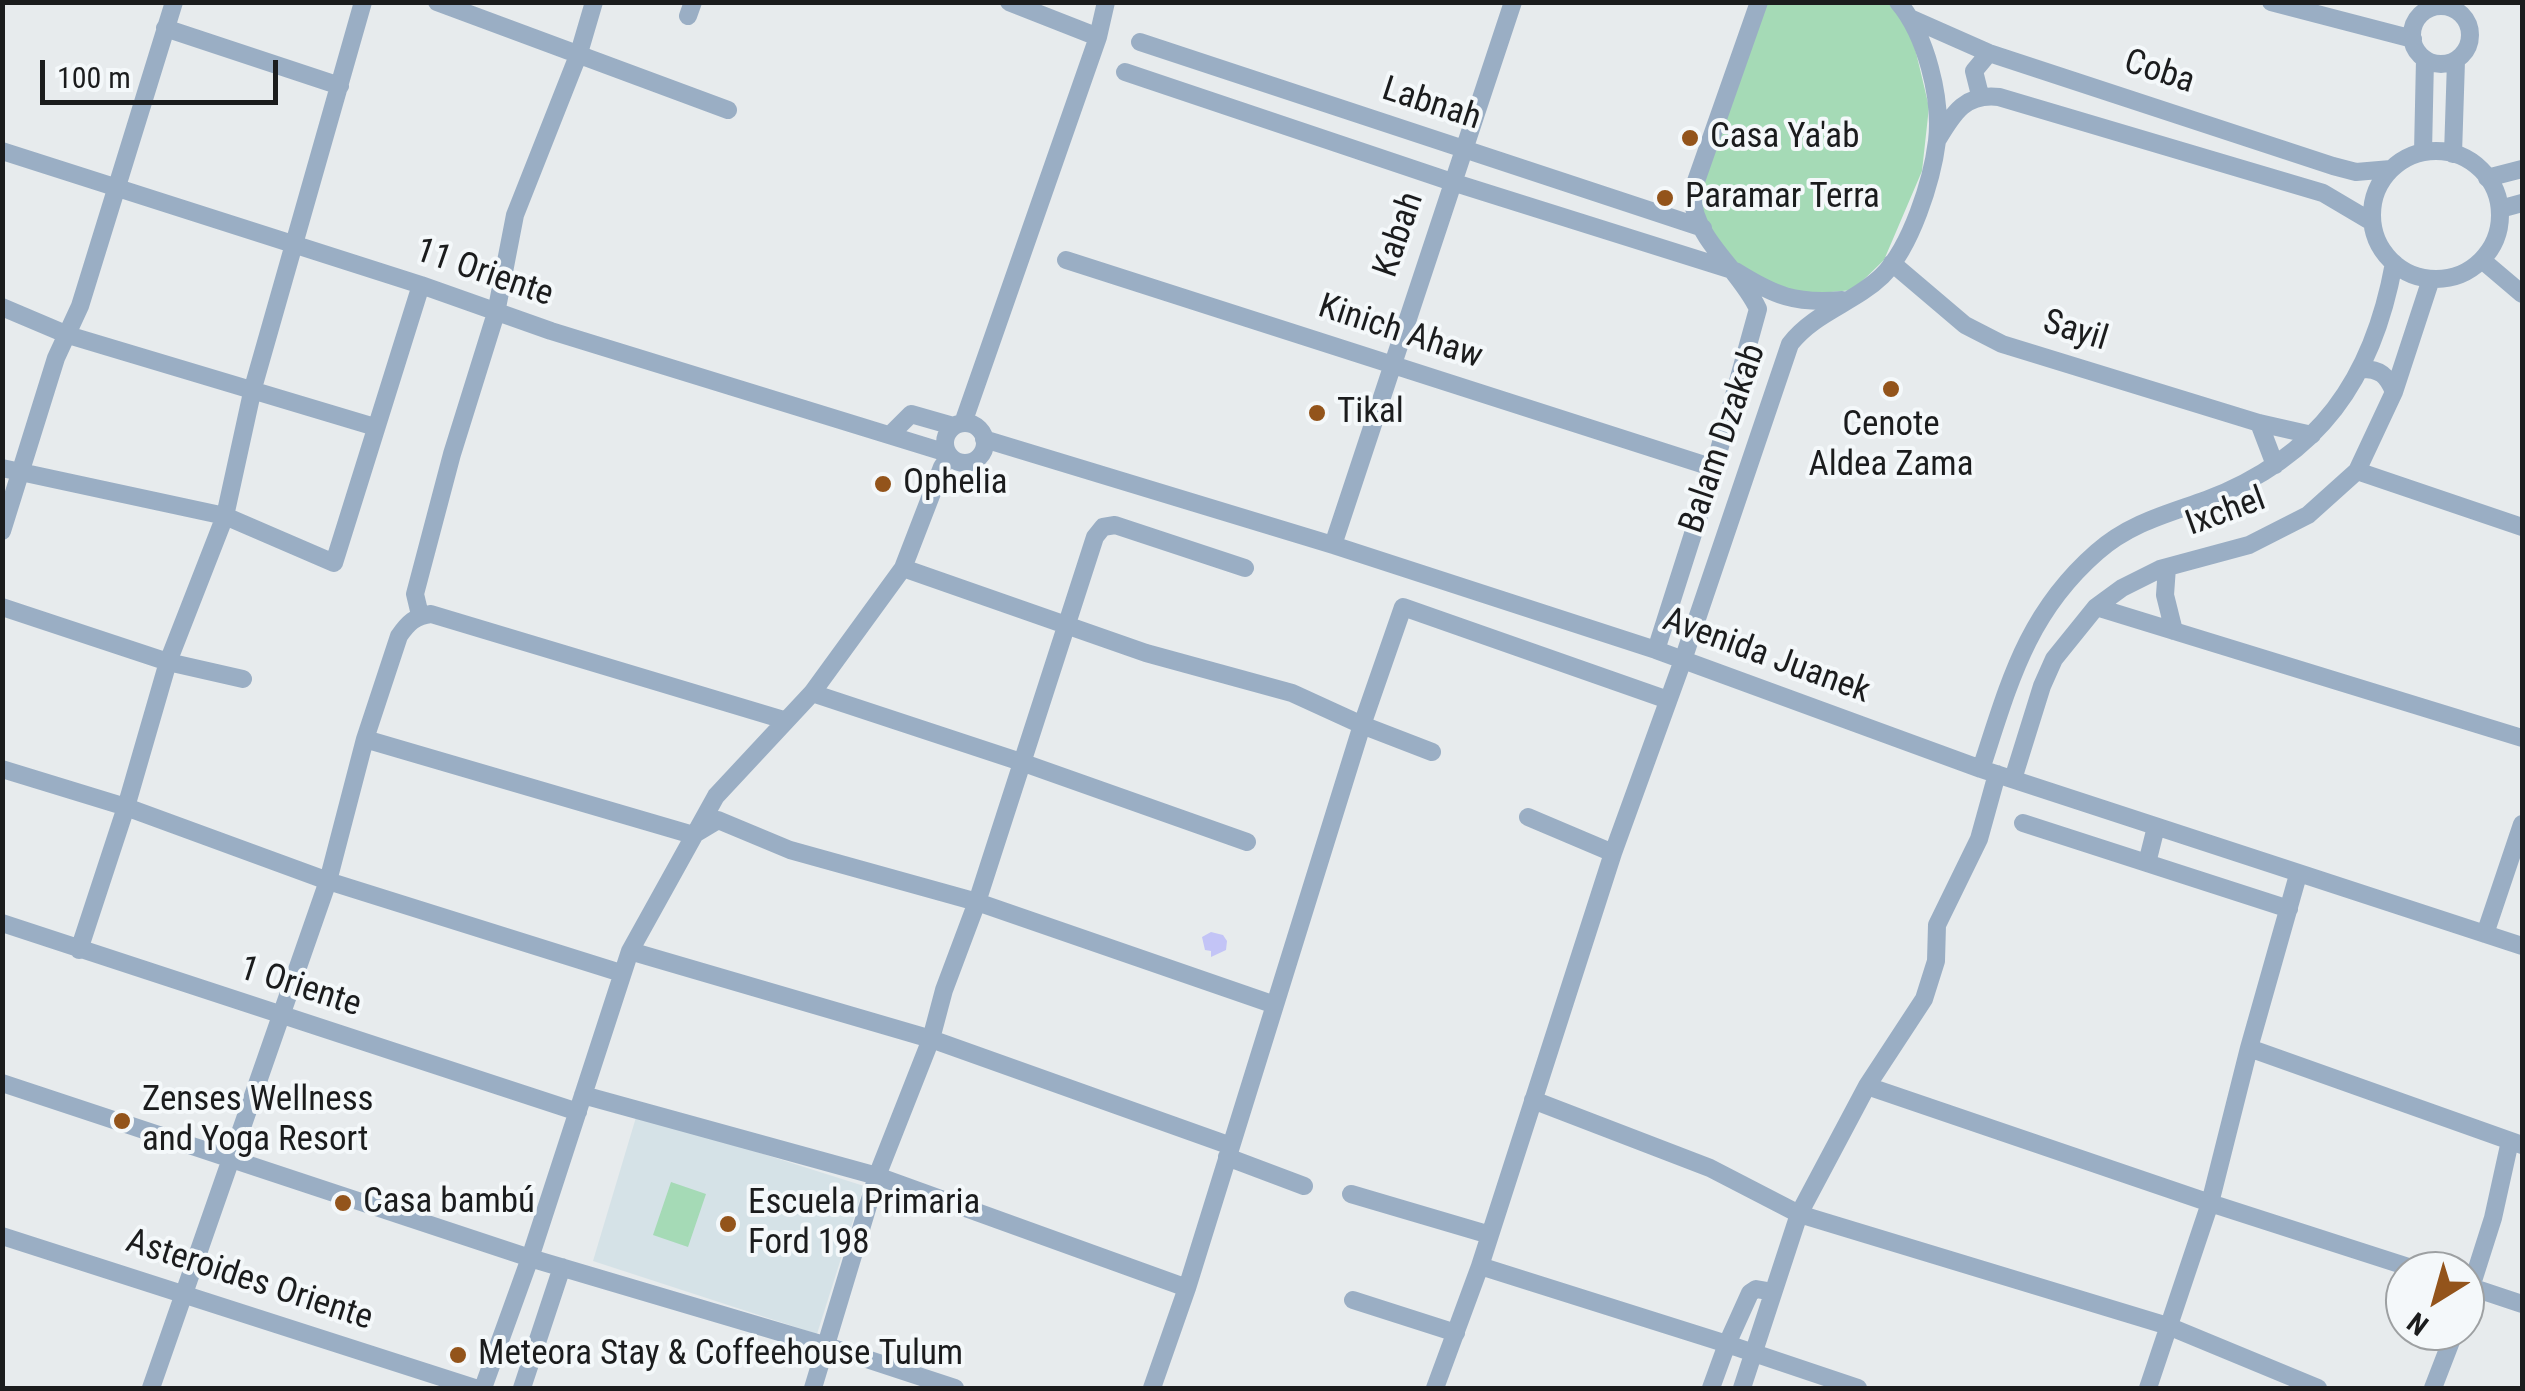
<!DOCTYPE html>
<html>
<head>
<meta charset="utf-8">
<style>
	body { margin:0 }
	#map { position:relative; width:2525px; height:1391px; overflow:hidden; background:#e7ebed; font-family:"Roboto Condensed",sans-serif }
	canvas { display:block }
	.frame { position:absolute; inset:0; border:5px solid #1b1c1d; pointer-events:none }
	.north { position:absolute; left:2385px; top:1251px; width:100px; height:100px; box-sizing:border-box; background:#f4f8fa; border:2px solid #9da0a2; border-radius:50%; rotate:217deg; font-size:28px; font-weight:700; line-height:40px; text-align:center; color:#1b1c1d }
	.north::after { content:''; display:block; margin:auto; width:35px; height:45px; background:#93541b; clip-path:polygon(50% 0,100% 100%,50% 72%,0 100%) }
	.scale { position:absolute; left:40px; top:60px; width:238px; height:45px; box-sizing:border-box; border:5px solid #1b1c1d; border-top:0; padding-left:12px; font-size:30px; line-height:35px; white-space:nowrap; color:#1b1c1d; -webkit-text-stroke:8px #f4f8fa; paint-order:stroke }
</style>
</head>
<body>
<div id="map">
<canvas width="2525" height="1391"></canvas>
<div class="frame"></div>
<div class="north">N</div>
<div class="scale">100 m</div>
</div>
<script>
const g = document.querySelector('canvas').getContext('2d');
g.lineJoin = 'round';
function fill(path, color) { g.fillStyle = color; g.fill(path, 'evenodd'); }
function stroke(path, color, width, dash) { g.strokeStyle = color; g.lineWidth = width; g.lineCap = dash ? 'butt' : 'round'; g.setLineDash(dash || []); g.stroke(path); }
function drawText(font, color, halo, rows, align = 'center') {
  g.font = font + ' "Roboto Condensed",sans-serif'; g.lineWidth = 8; g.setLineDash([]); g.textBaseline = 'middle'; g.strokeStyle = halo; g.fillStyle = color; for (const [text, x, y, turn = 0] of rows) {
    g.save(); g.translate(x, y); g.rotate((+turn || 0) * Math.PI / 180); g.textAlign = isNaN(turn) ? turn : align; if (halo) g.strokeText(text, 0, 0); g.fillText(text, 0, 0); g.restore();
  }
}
fill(new Path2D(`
	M 637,1114 L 864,1186 L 817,1334 L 593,1261 Z`), '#d5e2e7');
fill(new Path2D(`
	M 1768,2 L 1891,3 L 1909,23 L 1929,107 L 1922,171 L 1884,260 L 1853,290 L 1809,294 L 1763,283 L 1737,267 L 1715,237 L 1697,203 L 1764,5 Z
	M 671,1182 L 706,1194 L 688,1247 L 653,1235 Z`), '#a5dab6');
fill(new Path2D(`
	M 1211,932 L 1223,935 L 1227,941 L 1226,950 L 1211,957 L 1211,951 L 1205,950 L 1202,937 Z`), '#c3c4f6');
stroke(new Path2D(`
	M 437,2 L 728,110
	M 1009,2 L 1098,37
	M 2271,2 L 2413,39
	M2412 35a29 29 0 1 1 58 0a29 29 0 1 1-58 0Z
	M 688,16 L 693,2
	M 1912,19 L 1989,53 L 2333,166 L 2356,172 L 2391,169
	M 165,28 L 340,86
	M 1140,42 L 1703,228
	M 1125,72 L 1452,182 L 1735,271 C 1775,296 1795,304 1842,300
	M 1980,95 L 1974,71 L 1989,53
	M 1938,139 C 1954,112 1966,93 1999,97 L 2323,193 L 2372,222
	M 2,151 L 421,285 L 551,331 L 947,453
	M2372 215a64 64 0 1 1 128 0a64 64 0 1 1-128 0Z
	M 2423,152 L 2425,59
	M 2453,154 L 2456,61
	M 2487,178 L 2522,169
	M 2500,209 L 2522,203
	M 1066,260 L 1714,468
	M 2482,260 L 2522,294
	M 1892,263 L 1965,325 L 2002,344 L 2259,423 L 2312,435
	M 2,307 L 68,335 L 375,427
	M 2362,369 C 2380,369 2387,375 2394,392
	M 963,423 L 1098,37 L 1106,2
	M 2259,423 L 2275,465
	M945 443a20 20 0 1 1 40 0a20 20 0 1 1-40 0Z
	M 890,435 L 911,414 L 953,426
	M 984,439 L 1333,545 L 1656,650 L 1981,769 L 2522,946
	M 2,468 L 225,516 L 334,563 L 421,285
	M 2357,471 L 2522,527
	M 2,531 L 56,358 L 80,306 L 174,2
	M 1333,545 L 1513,2
	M 2167,567 L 2165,595 L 2174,631
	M 903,568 L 1146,653 L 1292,693 L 1362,725 L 1432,752
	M 2,607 L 168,662 L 243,679
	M 2096,607 L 2522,738
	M 420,615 L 415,594 L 452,454 L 496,313 L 515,215 L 579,53 L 594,2
	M 1656,650 L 1714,468 L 1758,309 C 1743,275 1701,243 1694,208 C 1692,201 1695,191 1695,184 L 1759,2
	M 812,693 L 1021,762 L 1247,842
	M 365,739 L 693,835 L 718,820 L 790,850 L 977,902 L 1275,1005
	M 2,769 L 126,807 L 328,881 L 621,973
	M 1981,769 C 2009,684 2026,614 2097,552 C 2130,523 2167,514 2206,500 C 2319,457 2373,379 2394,263
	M 2013,779 L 2042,686 L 2054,659 L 2096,607 L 2122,588 L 2160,569 L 2249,545 L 2308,515 L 2357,471 L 2394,392 L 2431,279
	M 2023,823 L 2289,909
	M 1613,853 L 1683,660 L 1790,344 C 1815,312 1854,303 1882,276 C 1911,247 1932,181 1937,141 C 1942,98 1926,35 1898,2
	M 2147,863 L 2156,827
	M 2,923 L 578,1112
	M 2485,934 L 2522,824
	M 79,950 L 126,807 L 168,662 L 225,516 L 253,388 L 363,2
	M 630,951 L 931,1039 L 1231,1146
	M 2249,1048 L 2522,1145
	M 2,1083 L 530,1258 L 827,1346 L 955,1388
	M 1867,1086 L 2210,1203 L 2421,1271
	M 583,1095 L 877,1176 L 1187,1288
	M 1533,1100 L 1710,1168 L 1799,1214 L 2168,1326 L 2318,1388
	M 1227,1157 L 1304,1186
	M 1351,1194 L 1490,1235
	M 2,1236 L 475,1388
	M 1480,1266 L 1727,1344 L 1711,1388
	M 2465,1285 L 2522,1304
	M 1773,1292 L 1756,1289 L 1750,1293 L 1727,1344 L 1858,1388
	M 1353,1300 L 1456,1333
	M 2465,1306 L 2493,1218 L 2510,1141
	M 151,1388 L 328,881 L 365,739 L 399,636 C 408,623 415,616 431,614 L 784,720
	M 483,1388 L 530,1258 L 630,951 L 716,796 L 812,693 L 903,568 L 942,467 L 949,456
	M 522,1388 L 562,1267
	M 813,1388 L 877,1176 L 931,1039 L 944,990 L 977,902 L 1095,537 L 1103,527 L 1115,525 L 1245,568
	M 1152,1388 L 1187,1288 L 1362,725 L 1403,607 L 1668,700
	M 1435,1388 L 1480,1266 L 1613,853 L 1528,817
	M 1742,1388 L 1799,1214 L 1867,1086 L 1924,999 L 1936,961 L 1937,925 L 1979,839 L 1997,774
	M 2148,1388 L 2210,1203 L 2249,1048 L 2298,875
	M 2433,1388 L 2455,1331`), '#9aaec4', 18);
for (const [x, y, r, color] of [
	[1690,138,10,"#93541b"],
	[1665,198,10,"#93541b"],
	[1891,389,10,"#93541b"],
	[1317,413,10,"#93541b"],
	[883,484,10,"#93541b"],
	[122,1121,10,"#93541b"],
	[343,1203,10,"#93541b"],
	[728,1224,10,"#93541b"],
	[458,1355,10,"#93541b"]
]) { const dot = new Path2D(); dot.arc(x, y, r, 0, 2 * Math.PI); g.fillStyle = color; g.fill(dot); stroke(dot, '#f4f8fa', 4); }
drawText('35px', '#1b1c1d', '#f4f8fa', [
	["Coba",2159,73,18],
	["Labnah",1431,105,18],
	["Kabah",1400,235,-71],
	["11 Oriente",484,274,19],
	["Sayil",2075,332,17],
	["Kinich Ahaw",1400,333,18],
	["Balam Dzakab",1724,439,-71],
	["Ixchel",2226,513,-20],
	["Avenida Juanek",1766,657,20],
	["1 Oriente",300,988,18],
	["Asteroides Oriente",249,1281,18]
]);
drawText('35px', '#1b1c1d', '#f4f8fa', [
	["Casa Ya'ab",1710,138],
	["Paramar Terra",1685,198],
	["Tikal",1337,413],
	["Cenote",1891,426,"center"],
	["Aldea Zama",1891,466,"center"],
	["Ophelia",903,484],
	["Zenses Wellness",142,1101],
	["and Yoga Resort",142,1141],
	["Casa bambú",363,1203],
	["Escuela Primaria",748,1204],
	["Ford 198",748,1244],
	["Meteora Stay & Coffeehouse Tulum",478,1355]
], 'left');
</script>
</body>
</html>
